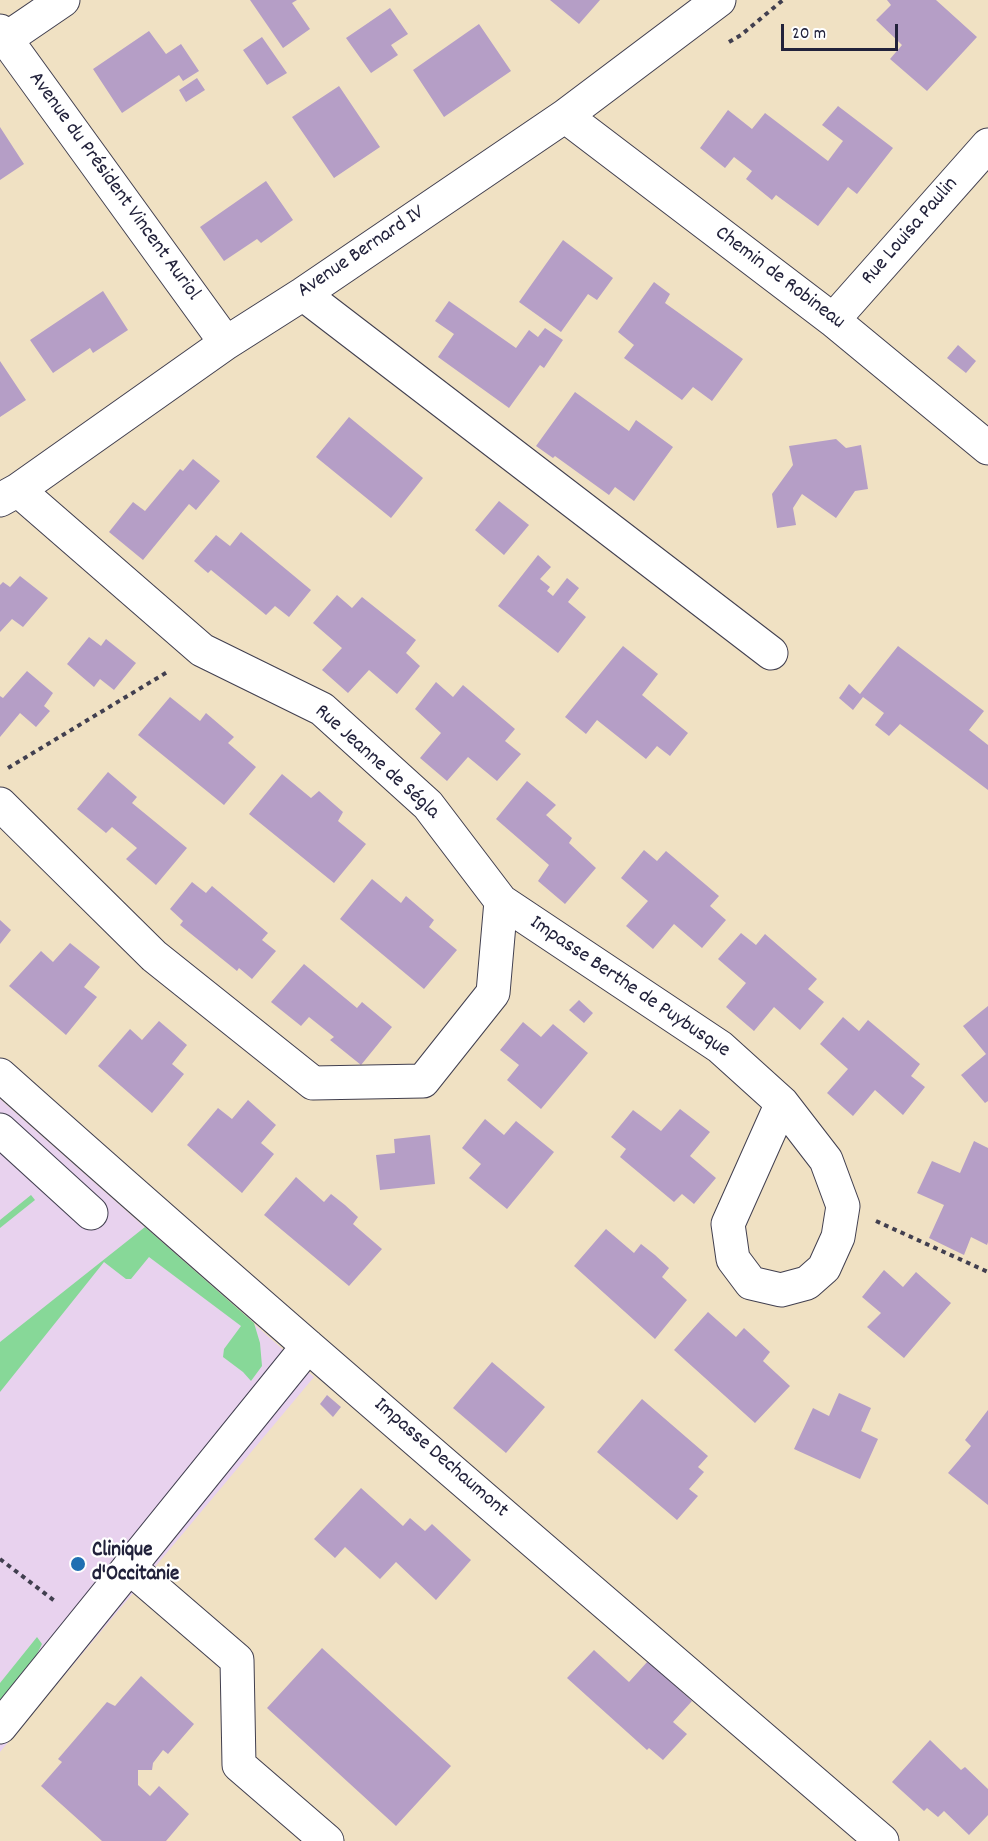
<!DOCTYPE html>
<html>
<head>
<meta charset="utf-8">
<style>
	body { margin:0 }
	#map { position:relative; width:988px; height:1841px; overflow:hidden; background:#f0e1c3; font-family:Dekko,sans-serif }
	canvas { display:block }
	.scale { position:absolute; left:781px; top:24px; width:117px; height:27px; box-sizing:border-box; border:3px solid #22223b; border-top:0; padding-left:8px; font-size:18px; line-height:21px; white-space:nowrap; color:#22223b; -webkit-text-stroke:4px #fff; paint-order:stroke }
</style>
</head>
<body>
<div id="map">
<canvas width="988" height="1841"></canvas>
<div class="scale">20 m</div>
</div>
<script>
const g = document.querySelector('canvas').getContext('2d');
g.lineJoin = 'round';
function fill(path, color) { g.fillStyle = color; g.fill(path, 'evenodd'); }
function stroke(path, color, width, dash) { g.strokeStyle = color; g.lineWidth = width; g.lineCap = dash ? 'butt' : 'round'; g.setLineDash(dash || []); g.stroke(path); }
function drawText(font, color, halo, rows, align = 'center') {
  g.font = font + ' Dekko,sans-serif'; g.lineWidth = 4.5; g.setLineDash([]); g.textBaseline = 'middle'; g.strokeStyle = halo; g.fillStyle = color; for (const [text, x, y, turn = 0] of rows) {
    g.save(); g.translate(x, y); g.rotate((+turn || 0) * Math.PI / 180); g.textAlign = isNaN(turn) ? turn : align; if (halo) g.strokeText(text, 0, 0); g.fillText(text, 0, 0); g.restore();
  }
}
fill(new Path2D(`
	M 0,1099 L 314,1377 L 0,1752 Z`), '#e8d2ee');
fill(new Path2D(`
	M 31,1195 L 35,1200 L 0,1228 L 0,1220 Z
	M 145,1227 L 254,1323 L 260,1343 L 262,1366 L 251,1381 L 243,1372 L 223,1357 L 224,1349 L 241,1326 L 149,1257 L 131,1279 L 126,1279 L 104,1262 L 0,1392 L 0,1342 Z
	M 37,1637 L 42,1644 L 36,1656 L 0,1700 L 0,1683 Z`), '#87d898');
fill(new Path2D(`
	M 250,0 L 297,0 L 292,3 L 310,29 L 283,48 Z
	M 550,0 L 600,0 L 579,24 Z
	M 887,0 L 936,0 L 977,37 L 927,91 L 890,59 L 902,45 L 876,20 L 891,5 Z
	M 390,8 L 408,34 L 391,45 L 398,55 L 371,73 L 346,38 Z
	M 479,24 L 511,71 L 444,117 L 413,70 Z
	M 149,31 L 166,54 L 181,44 L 199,71 L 183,81 L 179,75 L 122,113 L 93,69 Z
	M 262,37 L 287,73 L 267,85 L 243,50 Z
	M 197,78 L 205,90 L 186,102 L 179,90 Z
	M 339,86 L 380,147 L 334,178 L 292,117 Z
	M 838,106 L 893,148 L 857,194 L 848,187 L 818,226 L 776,195 L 772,200 L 746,179 L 752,171 L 734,157 L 725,168 L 700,148 L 728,110 L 752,129 L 765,113 L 828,161 L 843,141 L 822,125 Z
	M 0,127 L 24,164 L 0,180 Z
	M 266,181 L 293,220 L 261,243 L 257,239 L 224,261 L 200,227 Z
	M 563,240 L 613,278 L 597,300 L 588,294 L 561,332 L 519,302 Z
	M 654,282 L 670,294 L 665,303 L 743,359 L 712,401 L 693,387 L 682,400 L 624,358 L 634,345 L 618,332 Z
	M 103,291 L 128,330 L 93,353 L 90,348 L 53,373 L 30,340 Z
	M 449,301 L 516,348 L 529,330 L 538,337 L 545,328 L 563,340 L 544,368 L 540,365 L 509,408 L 438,357 L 454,334 L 435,321 Z
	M 958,345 L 976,361 L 966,373 L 947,358 Z
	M 0,361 L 26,400 L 0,417 Z
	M 575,392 L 629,431 L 636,420 L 673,447 L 634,501 L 615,487 L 609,495 L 555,456 L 553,458 L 536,446 Z
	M 349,417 L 423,478 L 391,518 L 316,457 Z
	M 836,439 L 846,448 L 861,445 L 868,489 L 855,491 L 836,518 L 802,494 L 793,508 L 796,525 L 777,528 L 772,494 L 793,465 L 789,446 Z
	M 193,459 L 220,481 L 196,510 L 189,504 L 143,560 L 109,532 L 133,502 L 145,511 L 180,469 L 183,471 Z
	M 499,501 L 529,525 L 504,555 L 475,530 Z
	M 241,532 L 311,590 L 289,617 L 275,606 L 266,615 L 211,570 L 208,573 L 194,561 L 216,535 L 230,546 Z
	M 538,555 L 551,567 L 540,579 L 550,587 L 547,591 L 553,596 L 567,578 L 579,588 L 568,602 L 586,617 L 558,653 L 498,606 Z
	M 20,576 L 48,598 L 23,627 L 12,619 L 0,632 L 0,585 L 3,582 L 10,587 Z
	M 337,595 L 352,608 L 362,597 L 416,640 L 406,653 L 420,666 L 397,694 L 369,670 L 348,693 L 322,670 L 342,648 L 313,623 Z
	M 89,637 L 101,646 L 106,639 L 136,663 L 114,690 L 100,679 L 94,687 L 67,664 Z
	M 623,646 L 658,674 L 642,695 L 688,733 L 670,756 L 657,746 L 646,759 L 597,720 L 586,734 L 565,717 Z
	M 898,646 L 984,711 L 969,730 L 988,745 L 988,790 L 900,724 L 889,736 L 875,725 L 884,713 L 863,697 L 853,710 L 839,698 L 849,684 L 860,694 Z
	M 27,671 L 53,693 L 44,706 L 50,711 L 36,727 L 20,713 L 0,737 L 0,696 L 3,698 Z
	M 436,682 L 453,697 L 463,685 L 515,729 L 505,741 L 521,754 L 497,781 L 468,757 L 447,781 L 420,758 L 441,733 L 415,709 Z
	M 170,697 L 200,721 L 206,713 L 234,737 L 228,743 L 256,767 L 224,805 L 138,735 Z
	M 108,772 L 137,797 L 132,803 L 187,848 L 156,885 L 126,859 L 137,848 L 112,827 L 106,833 L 77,809 Z
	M 282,774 L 311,798 L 319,791 L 343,812 L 338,821 L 366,844 L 334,883 L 249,814 Z
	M 527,781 L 556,805 L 546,815 L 572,838 L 569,843 L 596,868 L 565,904 L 538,881 L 549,865 L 496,819 Z
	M 644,850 L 657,861 L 666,851 L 719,896 L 710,906 L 726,920 L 702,948 L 674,924 L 653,949 L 626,926 L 648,901 L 621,878 Z
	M 372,879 L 401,903 L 406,896 L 434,920 L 429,927 L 457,950 L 424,989 L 340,919 Z
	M 192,882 L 206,893 L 212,886 L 268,933 L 262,940 L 276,951 L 252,979 L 239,968 L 237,971 L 180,925 L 183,921 L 170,909 Z
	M 0,920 L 11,930 L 0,944 Z
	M 741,933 L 756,945 L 765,934 L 817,979 L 808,989 L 824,1002 L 800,1030 L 774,1007 L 754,1031 L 726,1007 L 746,983 L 718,959 Z
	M 70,943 L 100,967 L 84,987 L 97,997 L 66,1035 L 9,986 L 41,951 L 53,962 Z
	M 304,964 L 357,1008 L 362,1002 L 392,1027 L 361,1065 L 330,1040 L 334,1037 L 309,1017 L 301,1026 L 271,1002 Z
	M 579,1000 L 593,1013 L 584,1023 L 569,1010 Z
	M 988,1006 L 988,1101 L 985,1103 L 961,1075 L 986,1054 L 963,1026 Z
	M 843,1017 L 859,1031 L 868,1020 L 920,1064 L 911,1076 L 925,1087 L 903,1115 L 875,1090 L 853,1116 L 827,1093 L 848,1069 L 820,1044 Z
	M 159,1021 L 187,1045 L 172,1064 L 184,1074 L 152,1113 L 98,1066 L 130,1029 L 142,1040 Z
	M 523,1022 L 541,1037 L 553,1024 L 588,1053 L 541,1109 L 507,1080 L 519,1065 L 500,1050 Z
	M 248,1100 L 276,1125 L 261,1143 L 274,1154 L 242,1193 L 187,1145 L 218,1108 L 232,1119 Z
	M 680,1109 L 710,1132 L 690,1156 L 716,1178 L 694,1204 L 682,1194 L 674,1202 L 620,1157 L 626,1149 L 611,1137 L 633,1110 L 661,1131 Z
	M 485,1119 L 504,1135 L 516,1121 L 554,1152 L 507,1209 L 469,1178 L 481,1164 L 462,1148 Z
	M 430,1135 L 435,1184 L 380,1190 L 376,1155 L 395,1153 L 394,1139 Z
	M 974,1141 L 988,1148 L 988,1242 L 987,1245 L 971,1237 L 964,1255 L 929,1238 L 944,1205 L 917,1193 L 932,1161 L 960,1173 Z
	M 296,1177 L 324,1202 L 331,1194 L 345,1205 L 358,1217 L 353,1224 L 382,1249 L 349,1286 L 264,1215 Z
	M 606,1229 L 634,1253 L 641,1244 L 655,1255 L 669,1268 L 662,1277 L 687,1300 L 655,1339 L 574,1266 Z
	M 884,1270 L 903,1287 L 916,1272 L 951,1303 L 904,1358 L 867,1327 L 881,1313 L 862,1297 Z
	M 708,1312 L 736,1337 L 744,1328 L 770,1352 L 763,1361 L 790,1386 L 755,1423 L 674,1350 Z
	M 492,1362 L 545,1407 L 506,1453 L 453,1408 Z
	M 839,1393 L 871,1408 L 861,1431 L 878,1439 L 860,1479 L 794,1449 L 813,1408 L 829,1416 Z
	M 327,1395 L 341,1407 L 333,1417 L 320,1404 Z
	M 642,1399 L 708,1456 L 698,1467 L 704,1472 L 689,1489 L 698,1496 L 677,1520 L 597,1452 Z
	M 988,1410 L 988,1505 L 948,1473 L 971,1446 L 965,1440 Z
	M 361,1488 L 403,1526 L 410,1518 L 425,1531 L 432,1524 L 471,1560 L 436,1600 L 396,1562 L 380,1579 L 345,1547 L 335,1558 L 314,1539 Z
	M 322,1648 L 451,1766 L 396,1826 L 267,1708 Z
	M 594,1650 L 629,1682 L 648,1661 L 692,1701 L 673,1722 L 687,1734 L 663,1760 L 649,1748 L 647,1750 L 567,1678 Z
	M 141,1676 L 194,1724 L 168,1754 L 163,1750 L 153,1763 L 152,1770 L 138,1770 L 138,1785 L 150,1796 L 159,1786 L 189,1814 L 166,1841 L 102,1841 L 41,1786 L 62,1762 L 58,1759 L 107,1702 L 115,1706 Z
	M 930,1740 L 961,1770 L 965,1767 L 988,1789 L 988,1815 L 969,1835 L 944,1811 L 938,1817 L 927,1808 L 924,1811 L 892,1782 Z`), '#b59ec6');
const minor = new Path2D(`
	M 0,31 L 226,343
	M 0,43 L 63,0
	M 565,116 L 833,320 L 988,448
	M 303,294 L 771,653
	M 833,320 L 988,145
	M 0,500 L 18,490 L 226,343 L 303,294 L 565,116 L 719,0
	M 0,804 L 154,956 L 313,1083 L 423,1081 L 493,993 L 501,901 L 428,805 L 322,709 L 202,650 L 18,490
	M 501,901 L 720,1047 L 782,1103 L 826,1160 L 843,1206 L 838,1237 L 824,1268 L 807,1283 L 781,1290 L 751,1283 L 733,1259 L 728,1224 L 782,1103
	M 0,1075 C 290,1334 587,1587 882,1841
	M 0,1130 L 91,1213
	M 129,1567 L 237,1660 L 239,1765 L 327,1841
	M 0,1727 L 308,1346`);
stroke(minor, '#413f4f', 35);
stroke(new Path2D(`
	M 729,42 L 741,35 L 783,0
	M 8,768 L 169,671
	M 876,1221 L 988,1272
	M 0,1559 L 56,1602`), '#413f4f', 4, [4.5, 4.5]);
stroke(minor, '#fff', 33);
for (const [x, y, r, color] of [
	[78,1564,8,"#1f6fb2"]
]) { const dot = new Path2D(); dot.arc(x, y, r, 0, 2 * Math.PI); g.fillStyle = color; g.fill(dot); stroke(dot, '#fff', 2); }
drawText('21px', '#22223b', '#fff', [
	["Avenue du Président Vincent Auriol",113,187,54],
	["Rue Louisa Paulin",911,232,-49],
	["Avenue Bernard IV",362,253,-34],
	["Chemin de Robineau",779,279,37],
	["Rue Jeanne de Ségla",376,763,42],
	["Impasse Berthe de Puybusque",629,988,34],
	["Impasse Dechaumont",440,1459,41]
]);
drawText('bold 21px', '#22223b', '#fff', [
	["Clinique",92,1552],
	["d'Occitanie",92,1576]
], 'left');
</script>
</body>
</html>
